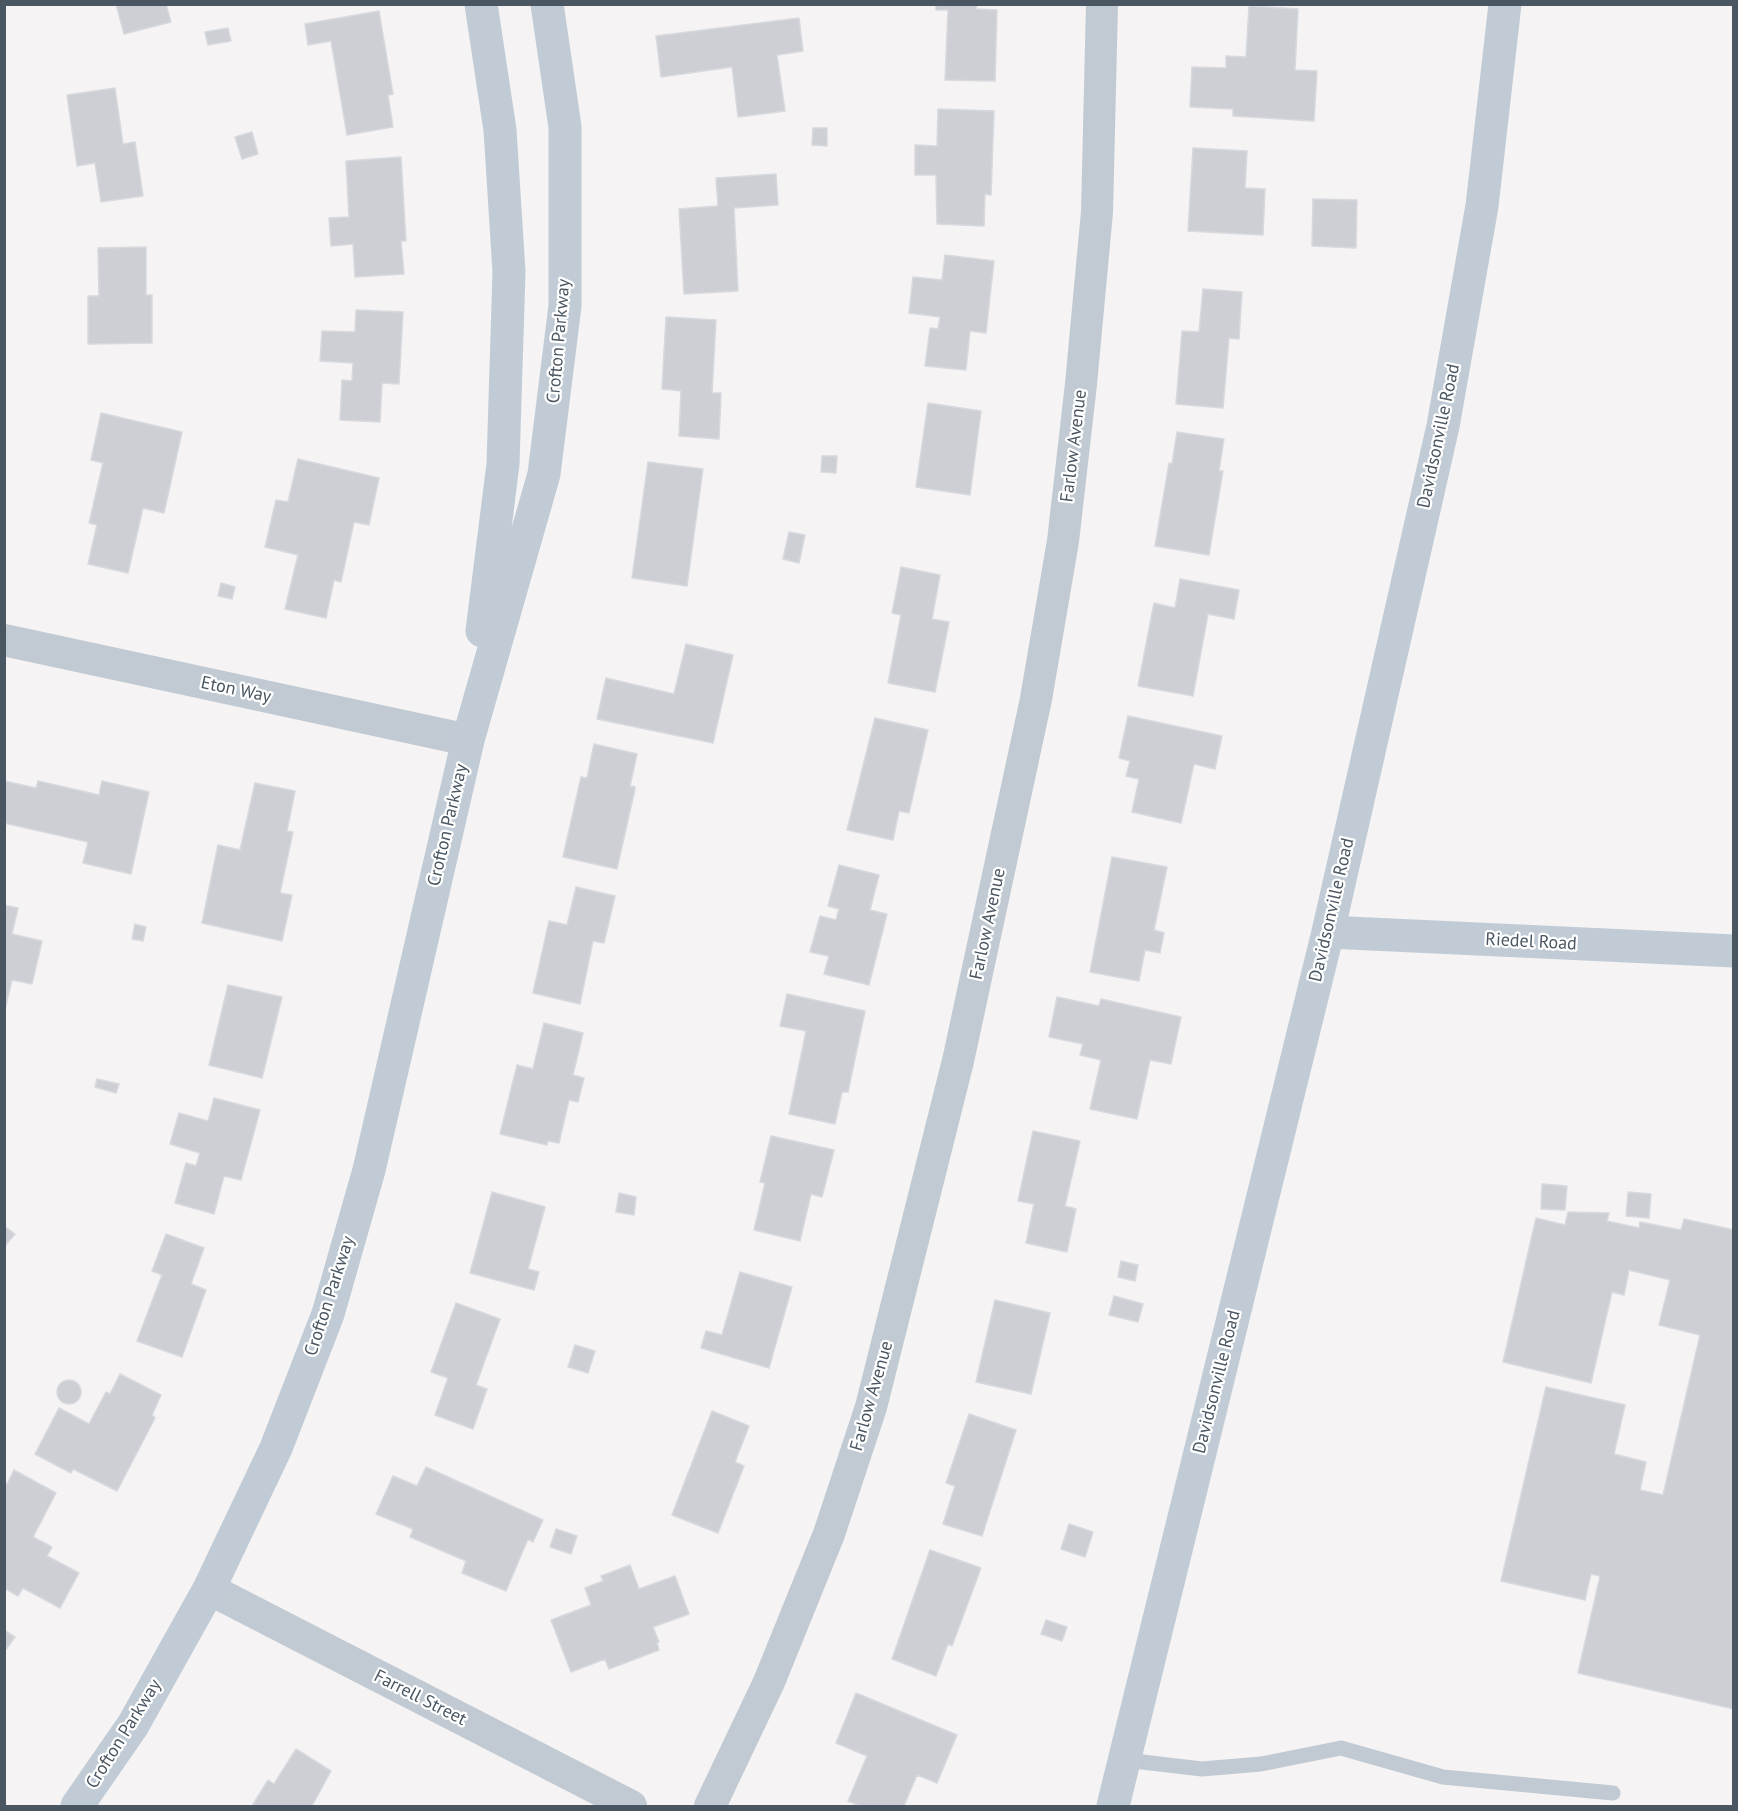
<!DOCTYPE html>
<html>
<head>
<meta charset="utf-8">
<style>
	body { margin:0 }
	#map { position:relative; width:1738px; height:1811px; overflow:hidden; background:#f5f3f3; font-family:"PT Sans",sans-serif }
	canvas { display:block }
	.frame { position:absolute; inset:0; border:6px solid #4a5661; pointer-events:none }
</style>
</head>
<body>
<div id="map">
<canvas width="1738" height="1811"></canvas>
<div class="frame"></div>
</div>
<script>
const g = document.querySelector('canvas').getContext('2d');
g.lineJoin = 'round';
function fill(path, color) { g.fillStyle = color; g.fill(path, 'evenodd'); }
function stroke(path, color, width, dash) { g.strokeStyle = color; g.lineWidth = width; g.lineCap = dash ? 'butt' : 'round'; g.setLineDash(dash || []); g.stroke(path); }
function drawText(font, color, halo, rows, align = 'center') {
  g.font = font + ' "PT Sans",sans-serif'; g.lineWidth = 4.5; g.setLineDash([]); g.textBaseline = 'middle'; g.strokeStyle = halo; g.fillStyle = color; for (const [text, x, y, turn = 0] of rows) {
    g.save(); g.translate(x, y); g.rotate((+turn || 0) * Math.PI / 180); g.textAlign = isNaN(turn) ? turn : align; if (halo) g.strokeText(text, 0, 0); g.fillText(text, 0, 0); g.restore();
  }
}
const building = new Path2D(`
	M 116,4 L 166,4 L 171,22 L 124,34 Z
	M 936,4 L 977,4 L 976,9 L 997,10 L 995,81 L 945,80 L 948,10 L 936,10 Z
	M 1249,6 L 1298,9 L 1295,70 L 1317,71 L 1314,121 L 1233,116 L 1233,109 L 1190,107 L 1192,67 L 1226,68 L 1226,56 L 1246,57 Z
	M 379,11 L 393,94 L 388,95 L 393,127 L 347,135 L 331,41 L 308,45 L 305,24 Z
	M 799,18 L 803,51 L 777,55 L 785,111 L 738,117 L 732,67 L 661,77 L 656,36 Z
	M 228,28 L 231,41 L 208,45 L 205,32 Z
	M 115,88 L 123,144 L 135,142 L 143,196 L 101,202 L 95,163 L 77,166 L 67,95 Z
	M 938,109 L 994,111 L 991,195 L 985,194 L 984,226 L 937,224 L 936,175 L 915,175 L 915,145 L 937,146 Z
	M 813,128 L 827,128 L 827,146 L 812,145 Z
	M 252,132 L 258,154 L 242,159 L 235,137 Z
	M 1193,148 L 1247,151 L 1245,188 L 1265,189 L 1263,235 L 1188,231 Z
	M 401,157 L 406,241 L 401,241 L 404,274 L 355,277 L 353,244 L 331,246 L 329,218 L 349,217 L 346,161 Z
	M 776,174 L 778,205 L 734,208 L 738,291 L 684,294 L 679,209 L 718,206 L 716,178 Z
	M 1313,199 L 1357,200 L 1356,248 L 1312,246 Z
	M 146,247 L 146,295 L 152,295 L 152,343 L 88,344 L 88,296 L 99,296 L 98,248 Z
	M 945,255 L 994,261 L 986,333 L 970,331 L 966,370 L 925,366 L 930,328 L 938,329 L 940,317 L 909,313 L 913,277 L 942,280 Z
	M 1203,289 L 1242,292 L 1239,339 L 1229,338 L 1223,408 L 1176,404 L 1182,331 L 1199,332 Z
	M 356,310 L 403,312 L 399,384 L 382,383 L 380,422 L 340,420 L 342,380 L 352,381 L 353,363 L 320,361 L 322,331 L 355,332 Z
	M 666,317 L 716,320 L 712,393 L 721,393 L 719,439 L 679,436 L 681,391 L 662,389 Z
	M 928,403 L 981,411 L 970,495 L 916,487 Z
	M 101,413 L 182,432 L 164,513 L 143,508 L 128,573 L 88,564 L 97,525 L 89,523 L 103,463 L 91,460 Z
	M 1177,432 L 1224,439 L 1219,471 L 1223,471 L 1209,555 L 1155,546 L 1169,463 L 1172,464 Z
	M 822,456 L 837,456 L 836,473 L 821,472 Z
	M 298,459 L 379,478 L 369,525 L 354,522 L 341,582 L 334,580 L 326,618 L 285,609 L 298,555 L 265,547 L 276,500 L 288,502 Z
	M 648,462 L 703,469 L 687,586 L 632,578 Z
	M 789,532 L 805,535 L 799,563 L 783,559 Z
	M 901,567 L 940,575 L 932,619 L 949,622 L 935,692 L 888,683 L 901,615 L 892,613 Z
	M 1180,579 L 1239,590 L 1234,619 L 1208,614 L 1193,696 L 1138,686 L 1154,603 L 1175,608 Z
	M 221,583 L 235,587 L 232,599 L 218,596 Z
	M 686,644 L 733,655 L 713,743 L 597,719 L 606,678 L 674,694 Z
	M 1128,716 L 1222,736 L 1215,769 L 1194,764 L 1181,823 L 1132,812 L 1139,779 L 1126,776 L 1130,761 L 1119,758 Z
	M 875,718 L 928,730 L 909,813 L 899,811 L 893,840 L 847,830 Z
	M 594,744 L 637,754 L 630,786 L 635,787 L 635,789 L 617,869 L 563,857 L 581,777 L 587,778 Z
	M 4,781 L 36,788 L 38,781 L 99,795 L 102,781 L 149,792 L 131,874 L 83,863 L 88,842 L 4,823 Z
	M 255,783 L 295,791 L 287,831 L 293,832 L 280,893 L 292,895 L 282,941 L 202,923 L 218,845 L 240,850 Z
	M 1112,857 L 1167,867 L 1154,930 L 1164,933 L 1160,953 L 1145,950 L 1139,981 L 1090,972 Z
	M 839,865 L 879,875 L 870,910 L 887,914 L 869,985 L 824,974 L 829,956 L 810,952 L 820,916 L 836,920 L 839,909 L 828,906 Z
	M 576,887 L 615,896 L 604,943 L 593,941 L 580,1004 L 533,993 L 549,921 L 567,925 Z
	M 4,905 L 18,908 L 12,934 L 42,941 L 32,984 L 12,980 L 4,1014 Z
	M 135,924 L 146,927 L 143,941 L 132,939 Z
	M 228,985 L 282,997 L 262,1078 L 209,1065 Z
	M 787,994 L 865,1011 L 848,1092 L 842,1092 L 835,1124 L 789,1114 L 806,1031 L 780,1026 Z
	M 1057,997 L 1099,1006 L 1101,999 L 1181,1017 L 1171,1064 L 1150,1060 L 1137,1119 L 1090,1109 L 1101,1060 L 1080,1055 L 1083,1044 L 1049,1037 Z
	M 544,1023 L 583,1033 L 573,1075 L 584,1078 L 578,1102 L 569,1100 L 559,1143 L 548,1141 L 547,1145 L 500,1134 L 517,1065 L 533,1069 Z
	M 97,1079 L 119,1084 L 116,1093 L 95,1087 Z
	M 214,1098 L 260,1110 L 241,1180 L 224,1176 L 214,1214 L 175,1203 L 186,1163 L 196,1166 L 200,1153 L 170,1144 L 179,1113 L 208,1121 Z
	M 1033,1131 L 1080,1141 L 1065,1206 L 1076,1209 L 1067,1252 L 1026,1243 L 1034,1204 L 1018,1201 Z
	M 771,1136 L 834,1150 L 822,1197 L 811,1194 L 800,1241 L 754,1230 L 765,1183 L 760,1182 Z
	M 1542,1184 L 1567,1186 L 1565,1210 L 1541,1209 Z
	M 492,1192 L 545,1207 L 528,1269 L 539,1272 L 534,1290 L 470,1273 Z
	M 1628,1192 L 1651,1194 L 1649,1218 L 1626,1216 Z
	M 619,1193 L 636,1197 L 634,1215 L 616,1212 Z
	M 1568,1212 L 1609,1213 L 1607,1221 L 1639,1228 L 1640,1222 L 1681,1230 L 1684,1219 L 1734,1230 L 1734,1709 L 1578,1673 L 1600,1576 L 1591,1574 L 1585,1600 L 1501,1581 L 1546,1387 L 1625,1405 L 1614,1454 L 1646,1462 L 1640,1490 L 1663,1495 L 1700,1335 L 1659,1325 L 1670,1280 L 1629,1270 L 1624,1295 L 1612,1292 L 1591,1383 L 1503,1362 L 1536,1218 L 1565,1225 Z
	M 4,1226 L 15,1234 L 4,1247 Z
	M 166,1234 L 204,1248 L 191,1284 L 206,1290 L 182,1357 L 137,1341 L 162,1275 L 152,1271 Z
	M 1121,1261 L 1138,1265 L 1135,1281 L 1118,1277 Z
	M 740,1272 L 792,1287 L 769,1368 L 701,1348 L 706,1331 L 722,1335 Z
	M 1114,1296 L 1143,1304 L 1138,1322 L 1109,1315 Z
	M 995,1300 L 1050,1313 L 1031,1394 L 976,1382 Z
	M 456,1303 L 500,1319 L 476,1385 L 487,1389 L 473,1429 L 435,1415 L 448,1378 L 431,1372 Z
	M 575,1345 L 595,1351 L 588,1373 L 568,1367 Z
	M 120,1374 L 161,1395 L 152,1415 L 155,1418 L 117,1491 L 73,1469 L 71,1473 L 35,1454 L 59,1408 L 89,1424 L 106,1392 L 110,1394 Z
	M57 1392a12 12 0 1 1 24 0a12 12 0 1 1-24 0Z
	M 712,1411 L 749,1426 L 735,1462 L 744,1466 L 718,1533 L 672,1515 Z
	M 969,1414 L 1016,1430 L 982,1536 L 943,1524 L 955,1486 L 946,1483 Z
	M 426,1467 L 543,1520 L 533,1542 L 528,1539 L 506,1591 L 462,1573 L 466,1561 L 410,1537 L 413,1529 L 376,1514 L 393,1476 L 417,1486 Z
	M 14,1470 L 56,1493 L 33,1537 L 52,1547 L 47,1556 L 79,1573 L 60,1608 L 23,1588 L 18,1596 L 4,1588 L 4,1483 L 7,1484 Z
	M 1069,1524 L 1093,1532 L 1085,1557 L 1061,1549 Z
	M 556,1529 L 577,1536 L 571,1554 L 550,1547 Z
	M 930,1550 L 981,1568 L 952,1646 L 948,1644 L 936,1676 L 892,1659 Z
	M 630,1565 L 639,1589 L 675,1576 L 689,1614 L 653,1627 L 659,1642 L 657,1643 L 659,1650 L 609,1669 L 605,1659 L 571,1672 L 551,1620 L 591,1605 L 585,1588 L 603,1581 L 601,1576 Z
	M 1046,1620 L 1067,1627 L 1062,1641 L 1041,1634 Z
	M 4,1630 L 15,1637 L 4,1652 Z
	M 856,1693 L 957,1735 L 937,1783 L 917,1775 L 904,1806 L 860,1806 L 848,1801 L 867,1756 L 836,1743 Z
	M 296,1749 L 331,1771 L 312,1806 L 252,1806 L 268,1780 L 274,1784 Z`);
fill(building, '#cdcfd5');
stroke(building, '#d7d9de', 1.5);
stroke(new Path2D(`
	M 1125,1760 L 1202,1769 L 1261,1764 L 1341,1748 L 1443,1777 L 1613,1793`), '#c1cad2', 15);
stroke(new Path2D(`
	M 4,640 L 468,740
	M 209,1589 L 631,1806
	M 710,1806 L 769,1682 L 829,1534 L 871,1407 L 958,1061 L 1036,699 L 1063,541 L 1081,384 L 1097,212 L 1102,4`), '#c1cad2', 32);
stroke(new Path2D(`
	M 481,4 L 500,130 L 509,272 L 503,464 L 482,631
	M 1328,932 L 1734,951
	M 77,1806 L 133,1725 L 209,1589 L 276,1448 L 328,1314 L 369,1170 L 468,740 L 544,474 L 565,306 L 565,127 L 547,4
	M 1113,1806 L 1328,932 L 1443,426 L 1482,206 L 1505,4`), '#c1cbd6', 33);
drawText('18px', '#4a5661', '#fff', [
	["Crofton Parkway",559,341,-85],
	["Davidsonville Road",1439,436,-78],
	["Farlow Avenue",1074,446,-83],
	["Eton Way",236,690,12],
	["Crofton Parkway",448,825,-77],
	["Davidsonville Road",1332,910,-77],
	["Farlow Avenue",988,924,-78],
	["Riedel Road",1531,942,3],
	["Crofton Parkway",330,1296,-72],
	["Davidsonville Road",1217,1382,-76],
	["Farlow Avenue",872,1396,-74],
	["Farrell Street",420,1698,27],
	["Crofton Parkway",124,1734,-58]
]);
</script>
</body>
</html>
